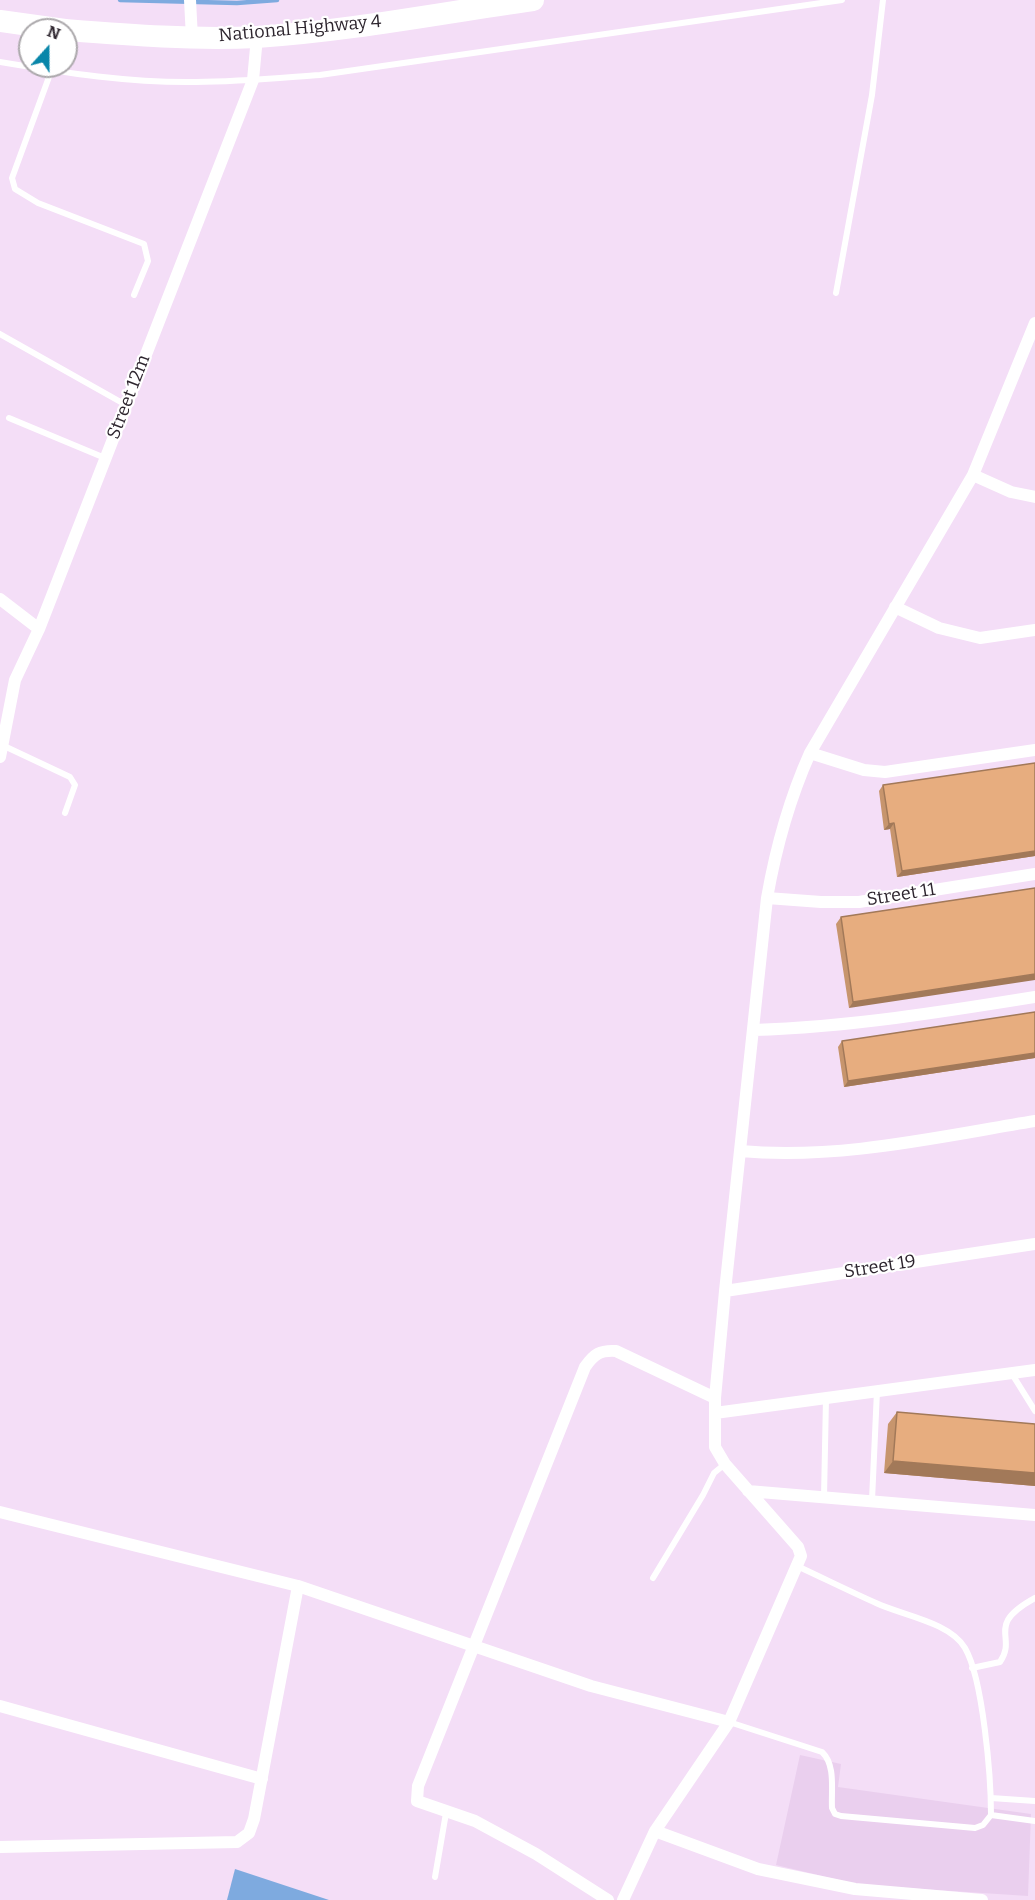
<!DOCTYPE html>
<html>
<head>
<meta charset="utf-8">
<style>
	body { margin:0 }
	#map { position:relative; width:1035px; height:1900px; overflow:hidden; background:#f4def7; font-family:Bitter,serif }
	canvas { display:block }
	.north { position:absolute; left:18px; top:18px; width:60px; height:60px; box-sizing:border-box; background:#fff; border:2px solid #aba8ab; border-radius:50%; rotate:21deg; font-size:16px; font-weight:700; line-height:24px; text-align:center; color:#2d252e }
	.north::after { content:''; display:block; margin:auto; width:21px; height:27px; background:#0886a9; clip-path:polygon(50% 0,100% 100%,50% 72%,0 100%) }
</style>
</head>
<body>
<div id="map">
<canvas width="1035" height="1900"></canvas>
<div class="north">N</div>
</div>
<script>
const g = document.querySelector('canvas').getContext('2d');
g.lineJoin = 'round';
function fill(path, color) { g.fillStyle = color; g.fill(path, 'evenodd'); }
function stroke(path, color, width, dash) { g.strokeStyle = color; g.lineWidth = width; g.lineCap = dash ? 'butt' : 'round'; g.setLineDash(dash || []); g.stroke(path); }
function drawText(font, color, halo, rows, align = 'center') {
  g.font = font + ' Bitter,serif'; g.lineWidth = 4.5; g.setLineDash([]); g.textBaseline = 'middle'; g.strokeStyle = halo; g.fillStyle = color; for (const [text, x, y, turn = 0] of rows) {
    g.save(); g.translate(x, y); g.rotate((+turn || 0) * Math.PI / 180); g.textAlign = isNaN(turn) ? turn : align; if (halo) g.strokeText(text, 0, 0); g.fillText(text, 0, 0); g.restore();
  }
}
fill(new Path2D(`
	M 800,1755 L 841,1764 L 838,1787 L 1031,1814 L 1028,1896 L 860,1885 L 776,1865 Z`), '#eacfee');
fill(new Path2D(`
	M 235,1869 L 329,1900 L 227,1900 Z`), '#7eaadf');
stroke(new Path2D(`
	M 120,0 L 237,3 L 277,0`), '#7eaadf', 4.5);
stroke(new Path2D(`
	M 0,62 C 65,73 131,83 196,82 C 238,82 279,78 320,75 L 842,0
	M 53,66 L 12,178 L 15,189 L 38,203 L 144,244 L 148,261 L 134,295
	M 836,293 L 872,95 L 883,0
	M 0,334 L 126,405
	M 9,418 L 105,458
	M 2,745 L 70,777 L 75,785 L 65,813
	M 1012,1374 L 1035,1411
	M 824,1497 L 826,1398
	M 872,1500 L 877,1391
	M 653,1578 L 703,1495 L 714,1473 L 725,1464
	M 972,1668 L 1000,1662 C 1018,1636 984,1626 1035,1598
	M 729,1722 L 822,1752 C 836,1765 831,1791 832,1808 L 835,1814 L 841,1816 L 975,1828 L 983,1825 L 991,1815 C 991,1777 983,1679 965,1648 C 950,1622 901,1615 876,1603 C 849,1591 823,1578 797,1566
	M 991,1798 L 1035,1801
	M 991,1815 L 1035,1821
	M 435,1877 L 446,1813`), '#fff', 6);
stroke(new Path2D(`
	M 190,0 L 192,38
	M 973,475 L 1011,492 L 1035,497
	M 0,599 L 39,629
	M 895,607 L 939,628 L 980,638 L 1035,630
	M 810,753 L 864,770 L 885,772 L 1035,750
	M 0,757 L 15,680 L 39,629 L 253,80 L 257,37
	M 767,898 L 821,902 L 859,902 L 1035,874
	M 754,1030 C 849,1027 942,1012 1035,997
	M 740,1151 C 839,1160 937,1137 1035,1121
	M 725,1291 L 1035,1244
	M 715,1413 L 1035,1370
	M 748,1491 L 1035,1515
	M 0,1512 L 298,1586 L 591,1686 L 729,1722
	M 0,1706 L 262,1779
	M 655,1831 L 758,1869 L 855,1889 L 982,1900
	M 0,1847 L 237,1842 L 249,1833 L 254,1819 L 298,1586
	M 608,1900 L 536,1854 L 475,1821 L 417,1801 L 418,1786 L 585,1367 C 594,1354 600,1350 616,1351 L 715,1398
	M 623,1900 L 655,1831 L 729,1722 L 801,1556 L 798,1547 L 725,1464 L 715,1447 L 715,1398 L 725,1291 L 767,898 C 776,847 789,800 810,753 L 973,475 L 1035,323`), '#fff', 12);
stroke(new Path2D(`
	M 0,21 L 65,30
	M 66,30 C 130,35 193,40 257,37 C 349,31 441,13 533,0`), '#fff', 22);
fill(new Path2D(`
	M 1035,763 L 1035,856 L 897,877 L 890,829 L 884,830 L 879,791 L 883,785 Z
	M 1035,888 L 849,1008 L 836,924 L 841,917 Z
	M 1035,1012 L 1035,1058 L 844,1087 L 838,1047 L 842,1041 Z
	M 897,1412 L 1035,1424 L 1035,1486 L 884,1473 L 888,1424 Z`), '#c7956d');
fill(new Path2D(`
	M 894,823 L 890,829 L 884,830 L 889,824 Z
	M 1035,851 L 1035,856 L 897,877 L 902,871 Z
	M 1035,974 L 1035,980 L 849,1008 L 853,1002 Z
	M 1035,1053 L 1035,1058 L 844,1087 L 848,1081 Z
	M 893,1461 L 1035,1473 L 1035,1486 L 884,1473 Z`), '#a27959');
const building = new Path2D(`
	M 1035,763 L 1035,851 L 902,871 L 894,823 L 889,824 L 883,785 Z
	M 1035,888 L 1035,974 L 853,1002 L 841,917 Z
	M 1035,1012 L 1035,1053 L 848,1081 L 842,1041 Z
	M 897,1412 L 1035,1424 L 1035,1473 L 893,1461 Z`);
fill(building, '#e7ad7f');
stroke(building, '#a27959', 1.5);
drawText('18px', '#2d252e', '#fff', [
	["National Highway 4",300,29,-5],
	["Street 12m",129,397,-69],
	["Street 11",901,895,-9],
	["Street 19",880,1267,-9]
]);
</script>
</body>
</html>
